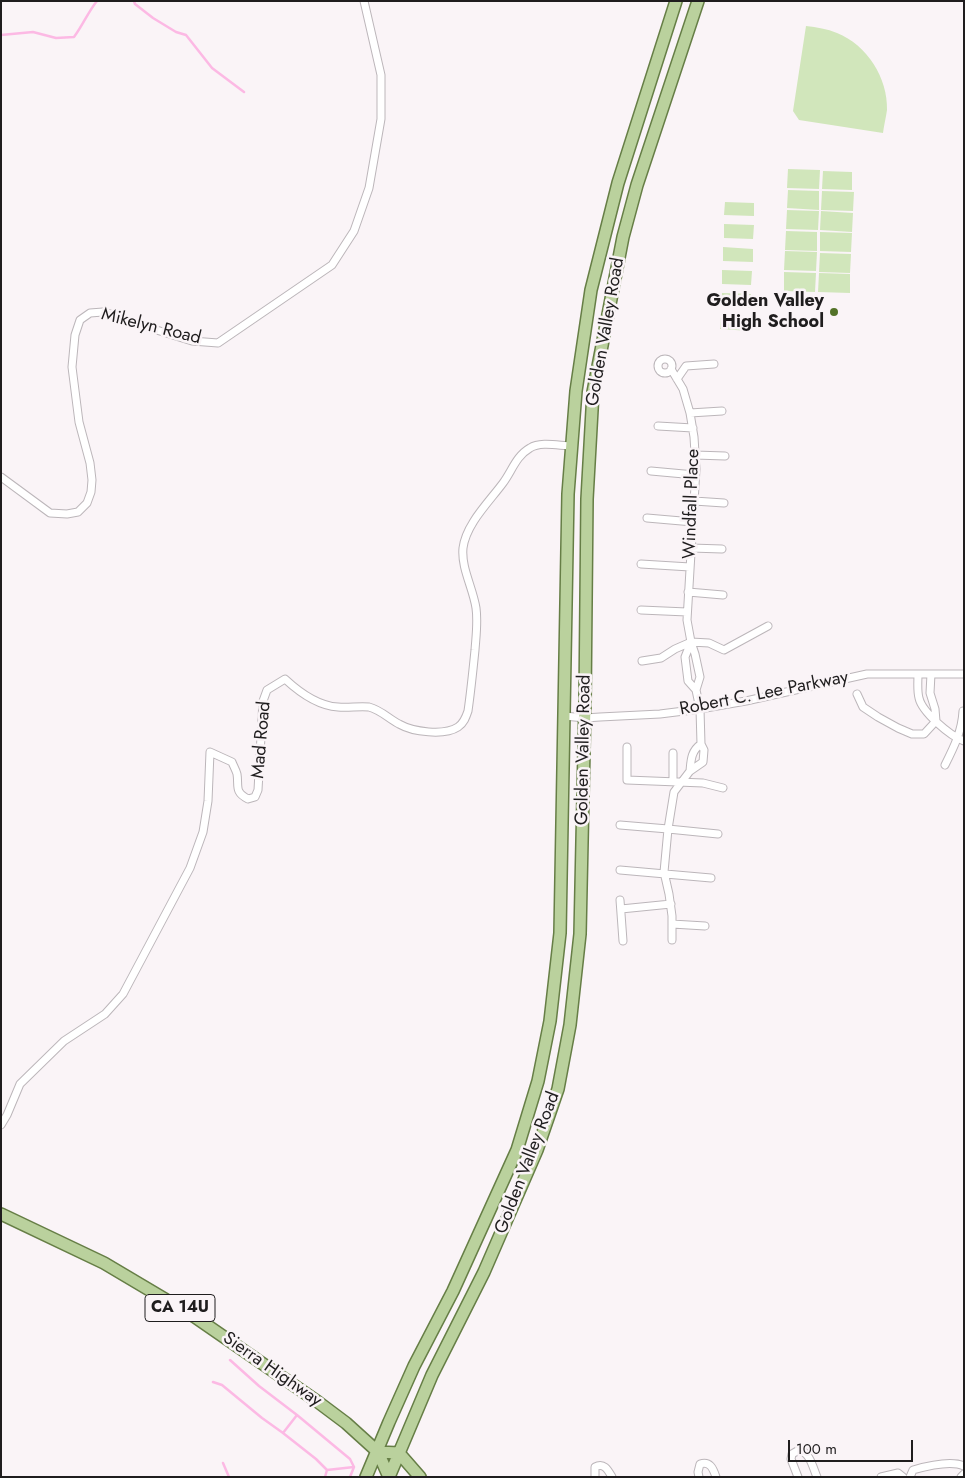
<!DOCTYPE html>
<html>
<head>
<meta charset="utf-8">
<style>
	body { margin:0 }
	#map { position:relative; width:965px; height:1478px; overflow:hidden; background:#faf4f7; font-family:Jost,sans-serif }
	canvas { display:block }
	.frame { position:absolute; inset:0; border:2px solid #1f1d1e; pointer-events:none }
	.scale { position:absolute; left:788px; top:1440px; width:125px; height:22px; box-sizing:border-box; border:2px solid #1f1d1e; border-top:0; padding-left:6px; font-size:15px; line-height:18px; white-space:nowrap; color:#1f1d1e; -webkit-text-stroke:4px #faf4f7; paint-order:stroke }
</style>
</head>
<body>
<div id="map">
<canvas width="965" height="1478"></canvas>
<div class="frame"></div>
<div class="scale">100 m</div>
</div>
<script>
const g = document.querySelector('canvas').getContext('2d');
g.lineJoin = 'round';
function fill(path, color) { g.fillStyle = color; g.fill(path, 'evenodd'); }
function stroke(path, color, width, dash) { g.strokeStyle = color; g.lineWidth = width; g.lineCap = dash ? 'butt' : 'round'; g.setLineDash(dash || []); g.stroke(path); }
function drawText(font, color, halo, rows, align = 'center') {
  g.font = font + ' Jost,sans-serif'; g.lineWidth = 5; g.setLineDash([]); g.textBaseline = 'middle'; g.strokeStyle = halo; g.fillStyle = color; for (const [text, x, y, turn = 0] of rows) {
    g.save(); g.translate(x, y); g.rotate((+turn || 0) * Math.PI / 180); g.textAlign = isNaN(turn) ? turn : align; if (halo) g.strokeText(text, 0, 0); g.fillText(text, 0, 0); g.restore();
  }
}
fill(new Path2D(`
	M 806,26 C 817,27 827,29 837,33 C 867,45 888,78 887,110 C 886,117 884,125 883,133 L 799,120 L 793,111 Z
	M 788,169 L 820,170 L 819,189 L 787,188 Z
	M 823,171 L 852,172 L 852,190 L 822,189 Z
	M 788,190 L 819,191 L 819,210 L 787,208 Z
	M 822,191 L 854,192 L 853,211 L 821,210 Z
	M 725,202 L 754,203 L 754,216 L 724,215 Z
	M 787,210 L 819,211 L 818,230 L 786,229 Z
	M 821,211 L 853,213 L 852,232 L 820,230 Z
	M 724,224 L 754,225 L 753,239 L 724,238 Z
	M 786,231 L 817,232 L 817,251 L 785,250 Z
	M 820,232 L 852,233 L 851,252 L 820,251 Z
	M 723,247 L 753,249 L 753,262 L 723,261 Z
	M 785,251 L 817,252 L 816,271 L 784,270 Z
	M 820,253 L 851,254 L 850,273 L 819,272 Z
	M 722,270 L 752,271 L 751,285 L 722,284 Z
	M 784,272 L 816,273 L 815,292 L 784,291 Z
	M 819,273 L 850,274 L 850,293 L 818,292 Z
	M 722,293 L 751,294 L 750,308 L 721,306 Z
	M 721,316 L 750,317 L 750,331 L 720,329 Z`), '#d1e6bb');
stroke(new Path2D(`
	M 134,1 L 135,4 L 153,18 L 176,32 L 186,35 L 212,68 L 244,92
	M 1,35 L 33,32 L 56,38 L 74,37 C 83,25 88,12 97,1
	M 230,1360 L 259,1386 L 297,1415 L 350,1459 L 354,1467 L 350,1477
	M 213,1382 L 222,1385 L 262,1418 L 283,1433 L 297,1415
	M 283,1433 L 316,1459 L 327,1470
	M 223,1463 L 229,1477
	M 325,1477 L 327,1470 L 354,1467`), '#fcb9e4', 2.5);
const street = new Path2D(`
	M658 366a7 7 0 1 1 14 0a7 7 0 1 1-14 0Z
	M 671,369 L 683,389 L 690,413 L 694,437 L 696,469 L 687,620 L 691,642 L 695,654 L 700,677 L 696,690
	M 677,379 L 686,366 L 714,364
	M 690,413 L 722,411
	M 658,426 L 693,428
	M 695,455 L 725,456
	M 651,471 L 695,475
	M 1,477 L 50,513 L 67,514 L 78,512 L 87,503 L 91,492 L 92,480 L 90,463 L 79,422 L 72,367 L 75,335 L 80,320 L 90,313 L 103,312 L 118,316 L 134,323 L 192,341 L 218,343 L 332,265 L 354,231 L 369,188 L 381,119 L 381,75 L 364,1
	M 694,501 L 724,503
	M 647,518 L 693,522
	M 691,548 L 722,549
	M 641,564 L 690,567
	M 688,592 L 723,595
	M 641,610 L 687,612
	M 642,661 L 661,658 L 675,649 L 691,642 L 709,643 L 724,650 L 768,626
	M 918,674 C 918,682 917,691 919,698 C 922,712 950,736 964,741
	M 931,674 L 930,693 L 935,709 L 936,721
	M 857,694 L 863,707 L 878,717 L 898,728 L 912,734 L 924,734 L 936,721
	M 564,716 L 585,718 L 600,717 L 660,714 L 700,709 L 746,701 L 867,674 L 964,674
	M 627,747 L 627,780 L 703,783 L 723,788
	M 945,765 C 954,747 962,731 963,711
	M 690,771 C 691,760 691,751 701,744
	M 673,781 L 673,753
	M 620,825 L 668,829 L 718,834
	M 620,870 L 711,878
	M 620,900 L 623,941
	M 621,909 L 671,904
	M 672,924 L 705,926
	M 672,940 L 672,916 L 669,894 L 664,872 L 668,829 L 674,792 L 690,771 L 703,762 L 704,750 L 701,744 L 700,709 L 696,690 L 688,681 L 685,657 L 691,642
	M 1,1125 L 7,1115 L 20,1084 L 64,1041 L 105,1014 L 123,994 L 190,868 L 203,832 L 208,801 L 210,752 L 232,762 C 233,765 236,770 237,774 C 239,786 234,792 248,799 L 255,797 L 258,790 L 263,701 L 267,690 L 285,679 C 299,692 319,706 338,707 C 348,708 359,706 369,707 C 381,710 389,719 399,724 C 413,732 444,736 458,727 C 464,723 466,717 468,711 C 471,690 473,670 475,650 C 476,636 478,622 476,608 C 473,588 461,568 463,548 C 466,524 489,502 503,483 C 512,471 516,456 530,448 C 541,441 560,446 572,446
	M 595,1477 L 595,1467 C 604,1462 608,1470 612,1477
	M 699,1477 L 698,1472 L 700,1464 C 710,1461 713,1468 716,1477
	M 798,1477 L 791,1459 L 792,1454 L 799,1450 C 810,1452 813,1468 817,1477
	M 881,1477 L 898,1473 L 903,1477
	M 910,1477 L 913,1470 C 927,1466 951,1460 964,1466
	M 961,1477 L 964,1474`);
const primary = new Path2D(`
	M 1,1214 L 104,1263 L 195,1317 L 318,1402 L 346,1423 L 378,1452 L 389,1477
	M 378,1452 L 399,1453 L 420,1477
	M 366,1477 L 389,1422 L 414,1366 L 453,1291 L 517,1150 L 538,1081 L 550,1021 L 560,933 L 568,494 L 576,391 L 591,290 L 618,183 L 676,1
	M 389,1477 L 432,1375 L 484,1272 L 537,1150 L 558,1089 L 570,1025 L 580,934 L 585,703 L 587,499 L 593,392 L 623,237 L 637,185 L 698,1`);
stroke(street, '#bcb6ba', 9);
stroke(primary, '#667e46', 14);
stroke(street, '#fff', 7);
stroke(primary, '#bad19d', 11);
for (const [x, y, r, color] of [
	[834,312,5,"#537228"]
]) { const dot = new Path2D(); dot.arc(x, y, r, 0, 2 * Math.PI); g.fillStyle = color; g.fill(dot); stroke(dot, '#faf4f7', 2); }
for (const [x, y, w] of [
	[180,1308,70]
]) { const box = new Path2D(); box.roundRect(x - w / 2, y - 13.5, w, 27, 4); g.fillStyle = '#faf4f7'; g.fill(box); stroke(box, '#1f1d1e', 1); }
drawText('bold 16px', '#1f1d1e', null, [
	["CA 14U",180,1308]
]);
drawText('bold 18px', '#1f1d1e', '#faf4f7', [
	["Golden Valley",824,302],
	["High School",824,323]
], 'right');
drawText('18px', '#1f1d1e', '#faf4f7', [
	["Mikelyn Road",151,327,14],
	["Golden Valley Road",606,332,-80],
	["Windfall Place",692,504,-88],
	["Robert C. Lee Parkway",764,694,-11],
	["Mad Road",262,740,-85],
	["Golden Valley Road",584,750,-89],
	["Golden Valley Road",528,1163,-69],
	["Sierra Highway",272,1370,35]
]);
</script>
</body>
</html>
